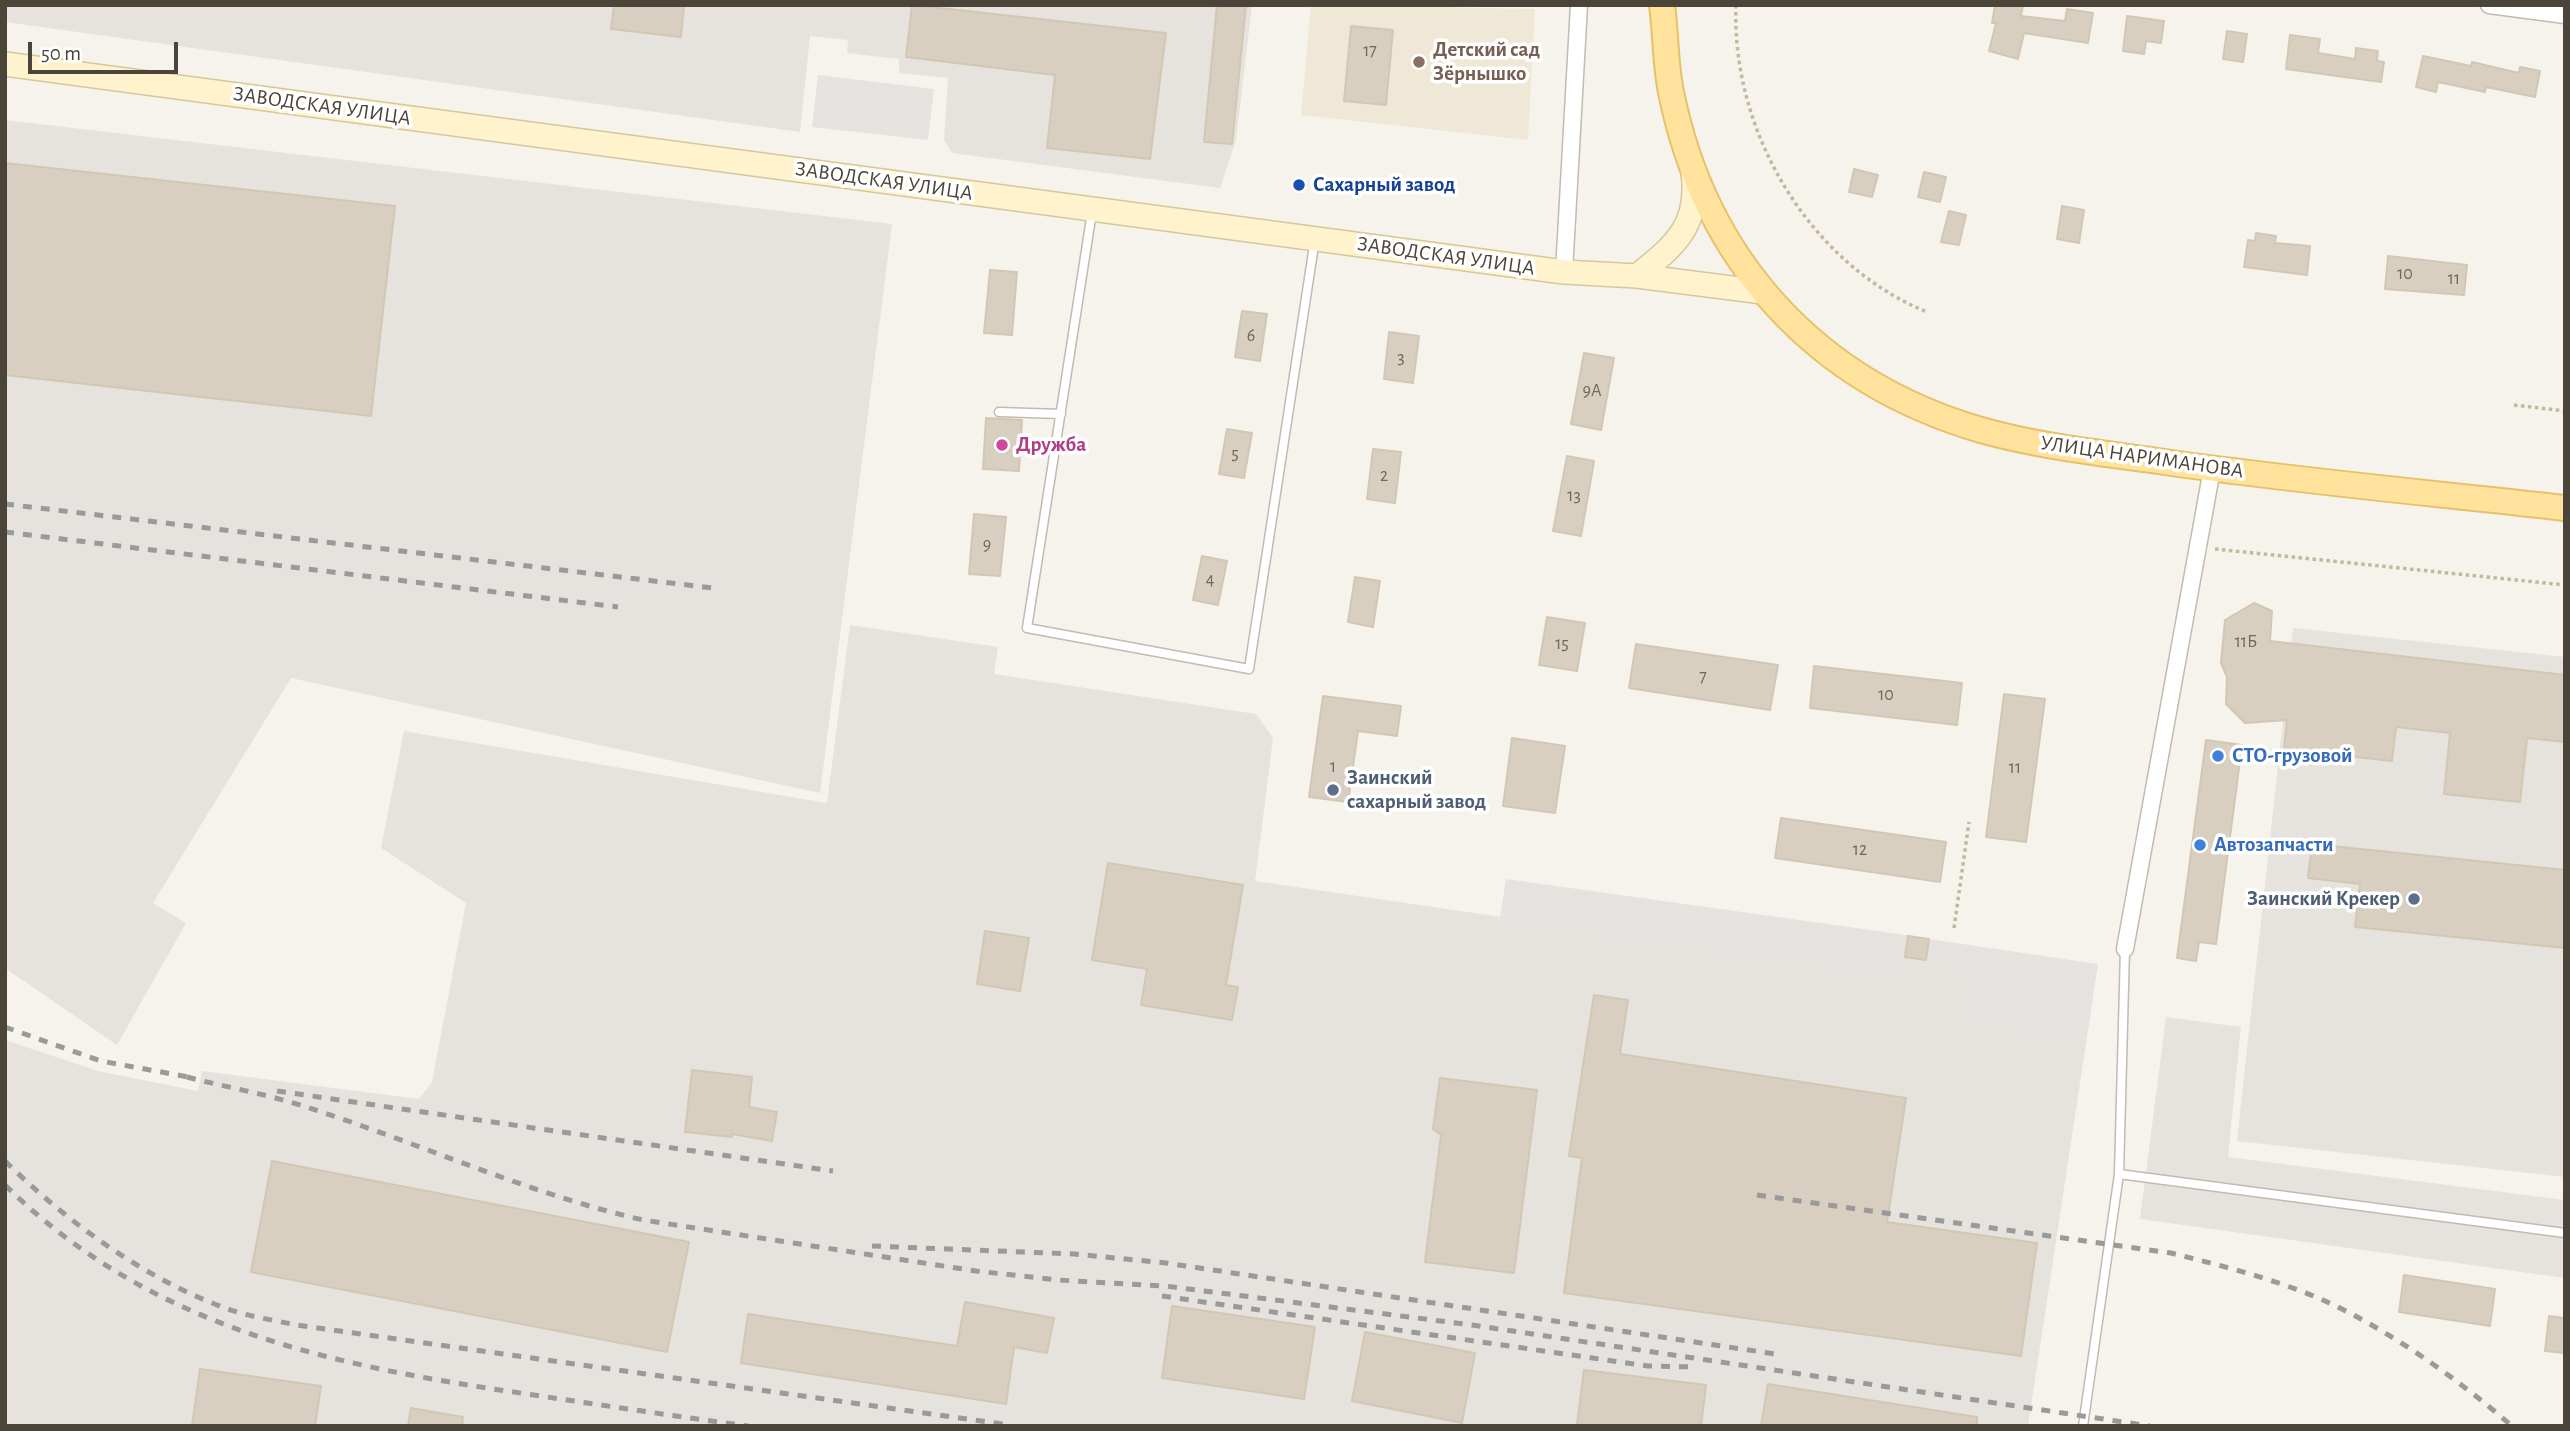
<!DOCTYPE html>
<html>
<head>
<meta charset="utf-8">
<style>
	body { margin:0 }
	#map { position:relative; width:2570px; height:1431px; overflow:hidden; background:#f6f3ec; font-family:"Alegreya Sans",sans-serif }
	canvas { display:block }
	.frame { position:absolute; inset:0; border:7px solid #4b4439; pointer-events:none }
	.scale { position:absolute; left:28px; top:42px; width:150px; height:32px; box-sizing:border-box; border:4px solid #4b4439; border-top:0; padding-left:9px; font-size:21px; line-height:24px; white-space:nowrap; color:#4b4439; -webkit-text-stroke:5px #fff; paint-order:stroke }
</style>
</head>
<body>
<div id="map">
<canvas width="2570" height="1431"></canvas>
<div class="frame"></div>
<div class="scale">50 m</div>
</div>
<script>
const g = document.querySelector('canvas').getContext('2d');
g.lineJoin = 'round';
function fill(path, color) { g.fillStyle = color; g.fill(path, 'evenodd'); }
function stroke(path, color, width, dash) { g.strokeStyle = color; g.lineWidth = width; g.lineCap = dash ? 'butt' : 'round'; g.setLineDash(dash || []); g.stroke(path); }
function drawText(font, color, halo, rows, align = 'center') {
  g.font = font + ' "Alegreya Sans",sans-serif'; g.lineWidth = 7; g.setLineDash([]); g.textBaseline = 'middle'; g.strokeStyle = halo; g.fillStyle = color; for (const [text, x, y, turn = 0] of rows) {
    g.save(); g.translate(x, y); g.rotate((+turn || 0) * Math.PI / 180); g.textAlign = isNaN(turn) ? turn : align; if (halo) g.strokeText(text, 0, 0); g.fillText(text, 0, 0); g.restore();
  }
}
fill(new Path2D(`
	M 5,5 L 1252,5 L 1236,140 L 1220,188 L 952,153 L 944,140 L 948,78 L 899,73 L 899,59 L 847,53 L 848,40 L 810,36 L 800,132 L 5,22 Z
	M 5,120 L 892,224 L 820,793 L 291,678 L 153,903 L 186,923 L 117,1045 L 5,968 Z
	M 850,625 L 998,647 L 994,674 L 1256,714 L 1273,738 L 1255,881 L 1892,974 L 1899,934 L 1929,939 L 1926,960 L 1982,968 L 1975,1020 L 2087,1037 L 2028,1426 L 5,1426 L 5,1040 L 98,1071 L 198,1091 L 202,1071 L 419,1099 L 432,1082 L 466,903 L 381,848 L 404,731 L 827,803 Z
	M 2293,628 L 2565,657 L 2565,1177 L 2237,1141 Z
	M 2166,1017 L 2241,1027 L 2228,1157 L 2565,1200 L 2565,1278 L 2140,1219 Z`), '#e6e2dd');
fill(new Path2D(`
	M 1311,5 L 1535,9 L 1528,140 L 1301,115 Z`), '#efe8d6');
fill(new Path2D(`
	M 818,75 L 934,89 L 928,140 L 812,127 Z
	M 1506,879 L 1899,934 L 1893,974 L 1500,918 Z
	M 1929,939 L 2098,964 L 2087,1037 L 1974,1020 L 1982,969 L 1926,960 Z`), '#e5e3e0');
const building = new Path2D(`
	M 614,5 L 684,5 L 681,37 L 611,29 Z
	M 912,5 L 1166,33 L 1150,159 L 1047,148 L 1055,75 L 906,57 Z
	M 1217,5 L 1246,5 L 1232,144 L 1204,142 Z
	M 1995,5 L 2023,5 L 2021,16 L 2065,21 L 2067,9 L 2093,13 L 2088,43 L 2024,33 L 2018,59 L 1989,51 L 1996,23 L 1992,23 Z
	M 2127,16 L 2164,21 L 2161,43 L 2146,41 L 2144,54 L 2123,51 Z
	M 1351,26 L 1393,30 L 1386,105 L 1344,101 Z
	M 2227,31 L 2247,34 L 2243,62 L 2223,59 Z
	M 2290,35 L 2320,39 L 2318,53 L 2355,59 L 2356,48 L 2378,51 L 2377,61 L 2384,62 L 2381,82 L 2286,69 Z
	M 2423,56 L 2471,66 L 2472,62 L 2519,73 L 2520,67 L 2540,71 L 2535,97 L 2486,87 L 2485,92 L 2438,82 L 2436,92 L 2416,87 Z
	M 5,163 L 395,206 L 371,416 L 5,375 Z
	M 1854,169 L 1878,175 L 1872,197 L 1849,192 Z
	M 1924,172 L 1946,177 L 1940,202 L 1918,197 Z
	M 2062,206 L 2084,210 L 2079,243 L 2057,239 Z
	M 1949,211 L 1966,215 L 1959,245 L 1941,242 Z
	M 2256,233 L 2276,236 L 2275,243 L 2310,246 L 2307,275 L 2244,267 L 2248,240 L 2255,241 Z
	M 2388,256 L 2467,265 L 2464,295 L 2385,289 Z
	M 990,270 L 1017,272 L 1012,335 L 984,333 Z
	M 1242,311 L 1267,314 L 1260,361 L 1235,357 Z
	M 1389,332 L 1419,336 L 1413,383 L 1384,379 Z
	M 1584,353 L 1614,358 L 1601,430 L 1571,424 Z
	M 986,418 L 1022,420 L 1019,471 L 983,469 Z
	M 1227,429 L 1252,433 L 1244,478 L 1219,474 Z
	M 1373,449 L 1401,452 L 1395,503 L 1367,499 Z
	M 1567,456 L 1594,461 L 1581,536 L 1553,531 Z
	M 974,514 L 1006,517 L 1000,576 L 969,574 Z
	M 1202,556 L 1227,561 L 1218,605 L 1193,600 Z
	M 1355,577 L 1380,581 L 1373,627 L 1348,622 Z
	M 2254,603 L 2272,611 L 2270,641 L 2565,675 L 2565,742 L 2527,738 L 2520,802 L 2444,794 L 2450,733 L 2396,727 L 2392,761 L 2284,749 L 2287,720 L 2245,723 L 2226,704 L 2227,677 L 2221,663 L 2225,620 Z
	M 1547,617 L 1585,623 L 1577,671 L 1539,665 Z
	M 1636,644 L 1778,665 L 1770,710 L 1629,688 Z
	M 1814,666 L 1962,683 L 1957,725 L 1810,708 Z
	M 2004,694 L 2045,699 L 2026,842 L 1986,837 Z
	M 1323,696 L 1401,706 L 1397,736 L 1358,731 L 1348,802 L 1309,797 Z
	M 1512,738 L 1565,746 L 1555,813 L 1503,806 Z
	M 2206,740 L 2242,745 L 2216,944 L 2199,942 L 2196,961 L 2177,958 Z
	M 1781,818 L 1946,842 L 1940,882 L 1775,858 Z
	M 2312,844 L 2565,870 L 2565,948 L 2355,927 L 2360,884 L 2308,878 Z
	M 1108,863 L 1243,885 L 1226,985 L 1238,987 L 1232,1020 L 1141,1005 L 1147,969 L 1092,960 Z
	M 985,931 L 1029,938 L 1020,991 L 977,984 Z
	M 1908,936 L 1929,939 L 1926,960 L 1905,957 Z
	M 1594,995 L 1628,1000 L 1620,1054 L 1906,1098 L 1887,1222 L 2037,1243 L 2021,1356 L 1564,1293 L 1582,1158 L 1569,1156 Z
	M 692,1070 L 752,1077 L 749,1107 L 777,1112 L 772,1141 L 732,1134 L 732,1137 L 685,1132 Z
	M 1440,1078 L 1537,1090 L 1514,1273 L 1425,1262 L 1441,1135 L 1433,1129 Z
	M 272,1161 L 689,1242 L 667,1352 L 251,1272 Z
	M 2404,1275 L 2495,1289 L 2490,1326 L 2399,1312 Z
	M 965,1302 L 1054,1318 L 1047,1353 L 1014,1347 L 1006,1404 L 741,1363 L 748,1314 L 957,1346 Z
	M 1172,1306 L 1315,1327 L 1304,1399 L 1162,1378 Z
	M 2549,1316 L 2565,1318 L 2565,1353 L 2545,1351 Z
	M 1365,1332 L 1475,1353 L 1462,1423 L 1352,1401 Z
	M 200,1369 L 321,1386 L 315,1426 L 192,1426 Z
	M 1584,1370 L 1706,1385 L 1701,1426 L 1577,1425 Z
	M 1768,1384 L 1977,1417 L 1977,1426 L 1761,1426 Z
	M 411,1408 L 463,1417 L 462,1426 L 408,1426 Z`);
fill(building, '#d8cfc1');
stroke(building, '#d3c7b4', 2);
const lane = new Path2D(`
	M 1092,212 L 1027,628 L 1249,669 L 1315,239
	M 999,412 L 1061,414
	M 2119,1174 L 2565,1233
	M 2083,1426 L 2119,1174 L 2125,949`);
const street = new Path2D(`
	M 2489,5 L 2565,15
	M 1564,272 L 1579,5
	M 2125,949 L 2212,469`);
const secondary = new Path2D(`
	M 5,64 L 1564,272 L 1637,276 L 1763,292
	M 1637,276 C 1675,245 1700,226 1693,172`);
const primary = new Path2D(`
	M 1662,5 C 1666,34 1665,63 1671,92 C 1705,261 1816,382 1981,430 C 2041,447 2103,453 2165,462 C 2298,481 2432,493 2565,508`);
stroke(lane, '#c2bbae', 11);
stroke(street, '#c2bbae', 19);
stroke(secondary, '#d6c79b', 26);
stroke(primary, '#e6c16a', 28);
stroke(new Path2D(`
	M 1736,5 C 1731,131 1809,264 1927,312
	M 2514,405 L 2565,411
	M 2215,549 L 2565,585
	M 1954,928 L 1969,822`), '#c4b79f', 3.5, [3.5, 3.5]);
stroke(lane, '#fff', 8);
stroke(street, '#fff', 16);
stroke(secondary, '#fff3cd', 23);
stroke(primary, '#ffe39c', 24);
stroke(new Path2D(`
	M 5,504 L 713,588
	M 5,532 L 618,607
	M 5,1027 L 101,1061 L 194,1078
	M 187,1077 C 221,1086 256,1092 290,1102 C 409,1138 521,1192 643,1220 L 976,1271 L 1058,1280 L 1165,1286 L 1472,1325 L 2150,1426
	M 277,1091 L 833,1171
	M 5,1161 C 67,1222 146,1280 228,1309 C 250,1317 274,1320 296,1325 L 1010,1425
	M 5,1185 C 151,1329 333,1366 527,1394 C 601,1405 674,1416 748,1426
	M 1757,1195 L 2171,1253 C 2211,1263 2251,1273 2290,1287 C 2366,1313 2451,1373 2512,1426
	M 872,1246 L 1074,1254 L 1166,1263 L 1775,1354
	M 1162,1296 L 1648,1366 L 1696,1367`), '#9a9a9a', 5, [9, 9]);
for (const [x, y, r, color] of [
	[1419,62,7,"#8d6e63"],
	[1299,185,7,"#1a4fb4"],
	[1002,445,7,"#d1479c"],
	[2218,756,7,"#3f7fe0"],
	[1333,790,7,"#5c6f8a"],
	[2200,845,7,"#3f7fe0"],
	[2414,899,7,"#5c6f8a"]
]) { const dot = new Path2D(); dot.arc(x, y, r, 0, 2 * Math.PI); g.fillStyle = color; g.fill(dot); stroke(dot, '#fff', 2.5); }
drawText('18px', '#6e675b', null, [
	["17",1370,51],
	["10",2405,274],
	["11",2454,279],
	["6",1251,336],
	["3",1401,358],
	["9А",1592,391],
	["5",1235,454],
	["2",1384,476],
	["13",1574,496],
	["9",987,545],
	["4",1210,580],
	["11Б",2246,642],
	["15",1562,644],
	["7",1703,677],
	["10",1886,695],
	["1",1333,767],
	["11",2015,768],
	["12",1860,850]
]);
drawText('bold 21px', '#785e54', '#fff', [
	["Детский сад",1433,50],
	["Зёрнышко",1433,74]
], 'left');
drawText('21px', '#4b4439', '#fff', [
	["ЗАВОДСКАЯ УЛИЦА",322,106,8],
	["ЗАВОДСКАЯ УЛИЦА",884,181,8],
	["ЗАВОДСКАЯ УЛИЦА",1446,256,8],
	["УЛИЦА НАРИМАНОВА",2142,457,8]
]);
drawText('bold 21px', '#164399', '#fff', [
	["Сахарный завод",1313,185]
], 'left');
drawText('bold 21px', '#b23c85', '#fff', [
	["Дружба",1016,445]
], 'left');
drawText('bold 21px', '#366cbe', '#fff', [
	["СТО-грузовой",2232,756],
	["Автозапчасти",2214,845]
], 'left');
drawText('bold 21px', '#4e5e75', '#fff', [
	["Заинский",1347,778],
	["сахарный завод",1347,802],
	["Заинский Крекер",2400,899,"right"]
], 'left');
</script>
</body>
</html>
